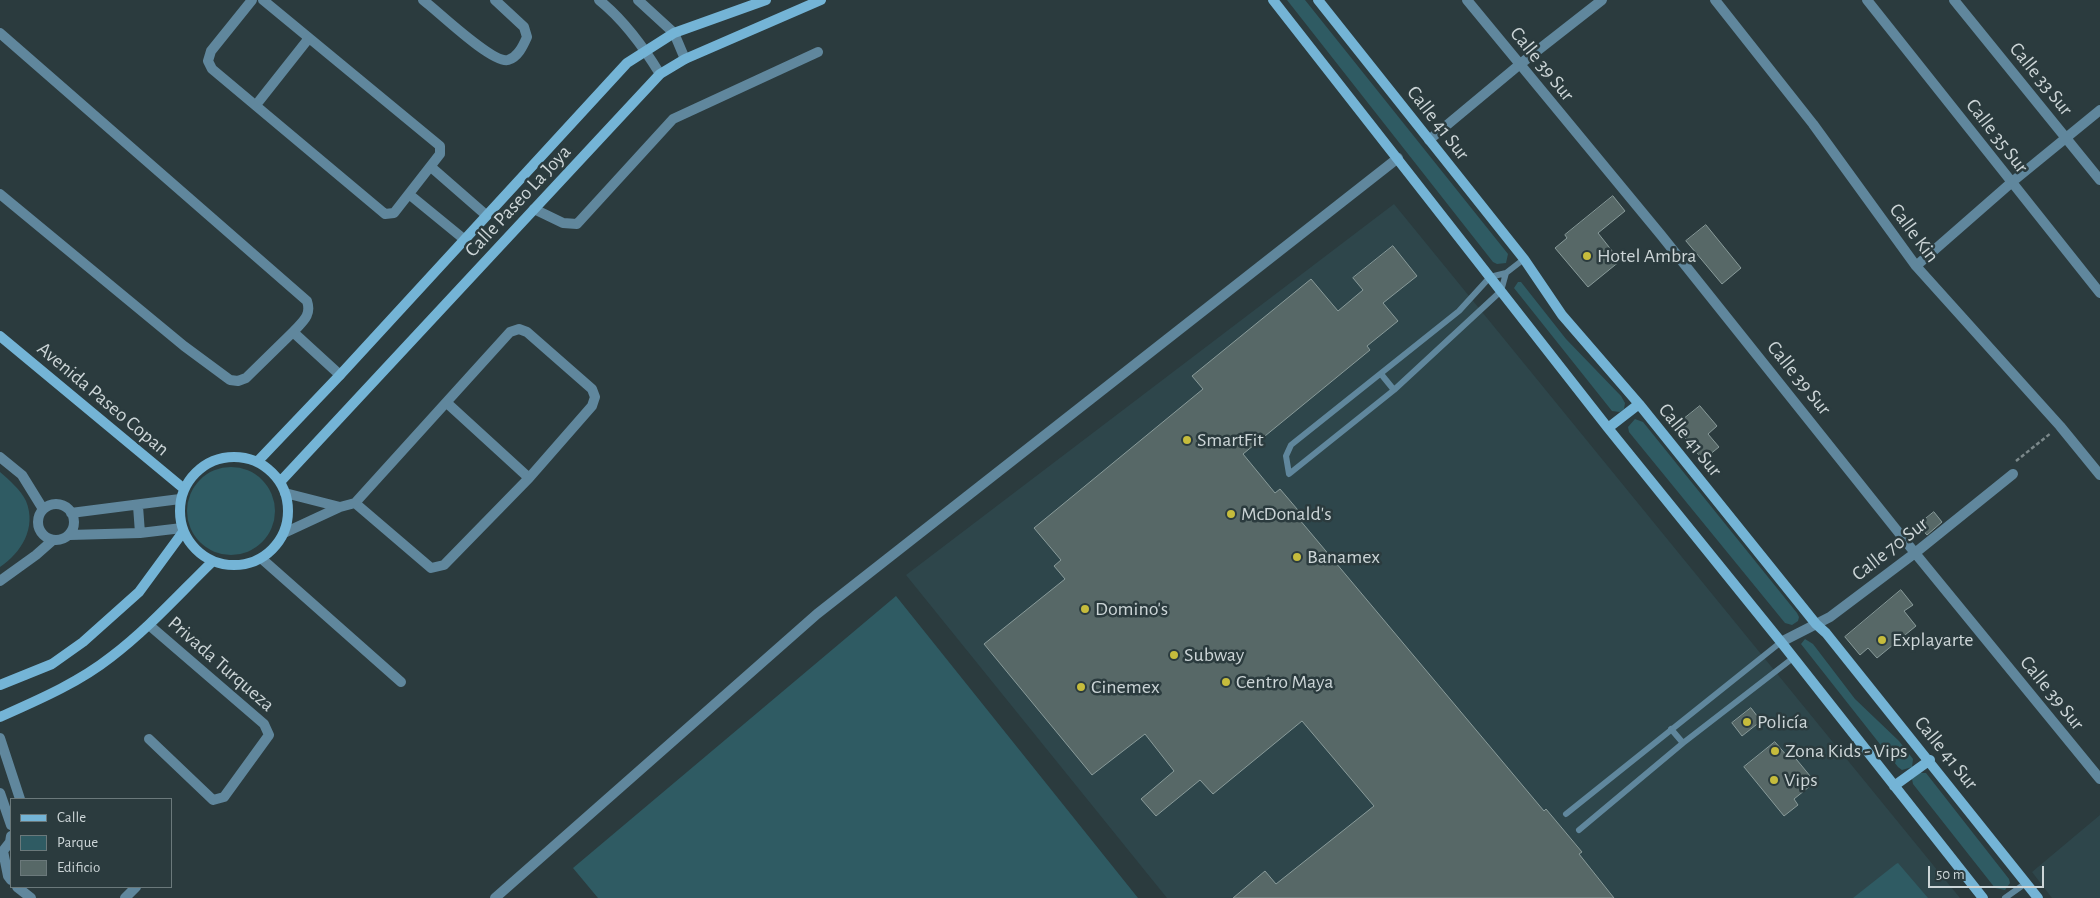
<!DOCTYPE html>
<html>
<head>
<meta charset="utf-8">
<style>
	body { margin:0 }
	#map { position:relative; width:2100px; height:898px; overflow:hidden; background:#2b3b3e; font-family:"Alegreya Sans",sans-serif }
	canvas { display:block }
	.legend { position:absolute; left:10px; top:798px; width:162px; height:90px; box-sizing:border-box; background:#2b3b3e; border:1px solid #6b797b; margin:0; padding:6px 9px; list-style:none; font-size:15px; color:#ccd5d7 }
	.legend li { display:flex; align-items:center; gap:10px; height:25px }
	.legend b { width:25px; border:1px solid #6b797b }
	.scale { position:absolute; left:1928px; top:866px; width:116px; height:22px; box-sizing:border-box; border:2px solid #ccd5d7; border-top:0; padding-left:6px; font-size:15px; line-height:18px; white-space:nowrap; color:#ccd5d7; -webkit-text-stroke:4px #2b3b3e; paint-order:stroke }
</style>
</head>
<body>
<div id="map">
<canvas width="2100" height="898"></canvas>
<ul class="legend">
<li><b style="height:6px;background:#74b4d6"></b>Calle</li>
<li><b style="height:14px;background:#2f5b63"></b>Parque</li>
<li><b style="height:14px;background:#576867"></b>Edificio</li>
</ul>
<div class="scale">50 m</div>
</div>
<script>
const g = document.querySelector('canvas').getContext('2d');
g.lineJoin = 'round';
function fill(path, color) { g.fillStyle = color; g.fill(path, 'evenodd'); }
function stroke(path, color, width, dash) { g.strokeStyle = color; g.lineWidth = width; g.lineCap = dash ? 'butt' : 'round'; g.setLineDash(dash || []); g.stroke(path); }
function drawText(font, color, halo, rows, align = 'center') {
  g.font = font + ' "Alegreya Sans",sans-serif'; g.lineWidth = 5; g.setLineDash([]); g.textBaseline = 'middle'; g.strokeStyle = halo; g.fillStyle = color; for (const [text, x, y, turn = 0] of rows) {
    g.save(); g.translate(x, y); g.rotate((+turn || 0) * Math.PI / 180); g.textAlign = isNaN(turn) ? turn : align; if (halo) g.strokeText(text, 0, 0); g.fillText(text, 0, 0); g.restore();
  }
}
fill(new Path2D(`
	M 1394,204 L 1960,898 L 1167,898 L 906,575 Z
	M 2100,815 L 2100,898 L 2052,898 L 2032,872 Z`), '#2e464b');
fill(new Path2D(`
	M 1287,0 L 1305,0 L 1508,254 L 1506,263 L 1497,264 L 1493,262 Z
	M 1518,282 L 1521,282 L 1566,339 L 1621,396 L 1625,403 L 1624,409 L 1620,412 L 1612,411 L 1514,288 Z
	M 1635,419 L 1643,422 L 1797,613 L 1799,617 L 1798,621 L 1792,625 L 1785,623 L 1629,432 L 1628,427 Z
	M187 511a44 44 0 1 1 88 0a44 44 0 1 1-88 0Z
	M 0,472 C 9,480 21,490 26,501 C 37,528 21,553 0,567 Z
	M 896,596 L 1138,898 L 598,898 L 573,868 Z
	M 1805,639 L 1813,644 L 1855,699 L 1899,741 L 1913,759 L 1912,767 L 1902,770 L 1898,767 L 1801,644 Z
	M 1920,773 L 1926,773 L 2009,879 L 2010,883 L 2005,890 L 1995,888 L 1913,784 L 1912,779 Z
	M 1898,863 L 1928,898 L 1853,898 L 1896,864 Z`), '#2f5b63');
const building = new Path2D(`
	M 1613,196 L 1625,211 L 1598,233 L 1620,261 L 1588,287 L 1555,248 L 1567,238 L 1565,235 Z
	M 1706,225 L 1741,268 L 1722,284 L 1686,241 Z
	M 1393,246 L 1417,276 L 1383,303 L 1398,321 L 1367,346 L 1370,350 L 1243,454 L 1275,493 L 1280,489 L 1303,516 L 1299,519 L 1544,811 L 1546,809 L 1582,852 L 1579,854 L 1614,898 L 1233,898 L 1265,871 L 1276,884 L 1374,806 L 1302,721 L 1213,794 L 1200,780 L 1156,816 L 1141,799 L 1174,771 L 1145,734 L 1092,775 L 984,644 L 1065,579 L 1054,566 L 1061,560 L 1034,528 L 1203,389 L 1192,376 L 1311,279 L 1338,311 L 1363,290 L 1353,278 Z
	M 1700,406 L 1717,426 L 1708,434 L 1719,447 L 1703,460 L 1675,426 Z
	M 1934,512 L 1942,522 L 1927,535 L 1918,525 Z
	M 1901,590 L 1913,605 L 1904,611 L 1916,626 L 1877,658 L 1868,648 L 1860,655 L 1845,637 Z
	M 1751,708 L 1761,721 L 1742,736 L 1732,723 Z
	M 1775,742 L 1788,757 L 1792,754 L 1815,782 L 1794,799 L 1798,805 L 1784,816 L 1744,767 Z`);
fill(building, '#576867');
stroke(building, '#899b9a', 1);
stroke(new Path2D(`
	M 2016,461 L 2051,433`), '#7c898b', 2.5, [4, 2.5]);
stroke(new Path2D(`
	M 1506,273 L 1501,291 L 1394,390 L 1289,474 L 1286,456 L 1291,445 L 1459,311 L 1490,277 L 1506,273 L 1524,259
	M 1381,374 L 1394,390
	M 1671,729 L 1683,743
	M 1566,814 L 1781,642
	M 1579,830 L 1683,743 L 1793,658
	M 2005,898 L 2026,883`), '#60879d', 6);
stroke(new Path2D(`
	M 252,0 L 211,51 L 208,61 L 212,69 L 385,214 L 394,213 L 440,154 L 440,146 L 263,0
	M 423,0 C 438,11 492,64 508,60 C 518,57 523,46 527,37 L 524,27 L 495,0
	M 599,0 C 624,20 643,46 660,74
	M 638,0 L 674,33 L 685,59
	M 1467,0 L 1661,235 L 1915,553 L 2100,779
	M 1715,0 L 1813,124 L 1916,266 L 2060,426 L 2100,475
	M 1867,0 L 2100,293
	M 1954,0 L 2100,180
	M 0,33 L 307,301 C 312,316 302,322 293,332
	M 256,105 L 309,38
	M 1429,140 L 1519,65 L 1602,0
	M 431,167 L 486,215
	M 0,194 L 184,346 L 230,380 L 238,381 L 246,378 L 293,332 L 340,375
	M 410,195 L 465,240
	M 534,209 L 563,223 L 577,224 L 673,119 L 818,52
	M 1916,266 L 2012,182 L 2100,110
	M 447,403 L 529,478
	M 0,457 L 22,475 L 43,509
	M 285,493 L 340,507
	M38 522a18 18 0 1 1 36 0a18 18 0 1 1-36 0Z
	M 138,506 L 140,533
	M 71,513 L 180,499
	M 284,533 L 340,507 L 355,503 L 510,332 L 519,329 L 527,332 L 592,389 L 595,397 L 592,406 L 529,478 L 444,565 L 431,568 L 355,503
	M 70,535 L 140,533 L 182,528
	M 262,559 L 401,682
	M 0,581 L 36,555 L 53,540
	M 149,625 L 264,724 L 269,735 L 224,797 L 213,800 L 149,739
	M 1781,642 L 1830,617 L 1915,553 L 2013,474
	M 0,738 L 20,799
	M 0,793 L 11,825
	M 11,836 L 10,842 L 3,851 L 8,876 L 11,880
	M 17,887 L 31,898
	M 125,898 L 136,887
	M 495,898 L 817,614 L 1398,158`), '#60879d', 10);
stroke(new Path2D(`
	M 1273,0 L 1608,428 L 1781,642 L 1983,898
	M 1318,0 L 1524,259 L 1562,315 L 1639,404 L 1816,624 L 1826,633 L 2038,898
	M 0,336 L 183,488
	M 1608,428 L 1639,404
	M180 511a54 54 0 1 1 108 0a54 54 0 1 1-108 0Z
	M 257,462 L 340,375 L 627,63 L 674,33 L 766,0
	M 280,482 L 660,74 L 685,59 L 821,0
	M 0,685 L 52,664 L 83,642 L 139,592 L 183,532
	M 0,717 C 38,700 78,683 111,657 C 148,629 179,594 212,562
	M 1894,786 L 1930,760`), '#74b4d6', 10);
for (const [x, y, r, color] of [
	[1587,256,5,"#c6bc3c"],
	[1187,440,5,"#c6bc3c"],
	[1231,514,5,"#c6bc3c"],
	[1297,557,5,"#c6bc3c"],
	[1085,609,5,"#c6bc3c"],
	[1882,640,5,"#c6bc3c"],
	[1174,655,5,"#c6bc3c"],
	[1226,682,5,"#c6bc3c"],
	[1081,687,5,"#c6bc3c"],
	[1747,722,5,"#c6bc3c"],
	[1775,751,5,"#c6bc3c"],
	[1774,780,5,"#c6bc3c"]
]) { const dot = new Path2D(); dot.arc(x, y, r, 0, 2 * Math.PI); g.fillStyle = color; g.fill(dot); stroke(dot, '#2b3b3e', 2); }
drawText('20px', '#ccd5d7', '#2b3b3e', [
	["Calle 39 Sur",1542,64,51],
	["Calle 33 Sur",2041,79,51],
	["Calle 41 Sur",1438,123,52],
	["Calle 35 Sur",1997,136,52],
	["Calle Paseo La Joya",518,201,-47],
	["Calle Kin",1914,233,53],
	["Calle 39 Sur",1799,378,51],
	["Avenida Paseo Copan",103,399,40],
	["Calle 41 Sur",1690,440,51],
	["Calle 70 Sur",1890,549,-38],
	["Privada Turqueza",221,664,41],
	["Calle 39 Sur",2052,693,51],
	["Calle 41 Sur",1946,753,51]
]);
drawText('20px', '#ccd5d7', '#2b3b3e', [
	["Hotel Ambra",1597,256],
	["SmartFit",1197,440],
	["McDonald's",1241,514],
	["Banamex",1307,557],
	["Domino's",1095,609],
	["Explayarte",1892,640],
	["Subway",1184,655],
	["Centro Maya",1236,682],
	["Cinemex",1091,687],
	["Policía",1757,722],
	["Zona Kids - Vips",1785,751],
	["Vips",1784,780]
], 'left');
</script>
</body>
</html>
